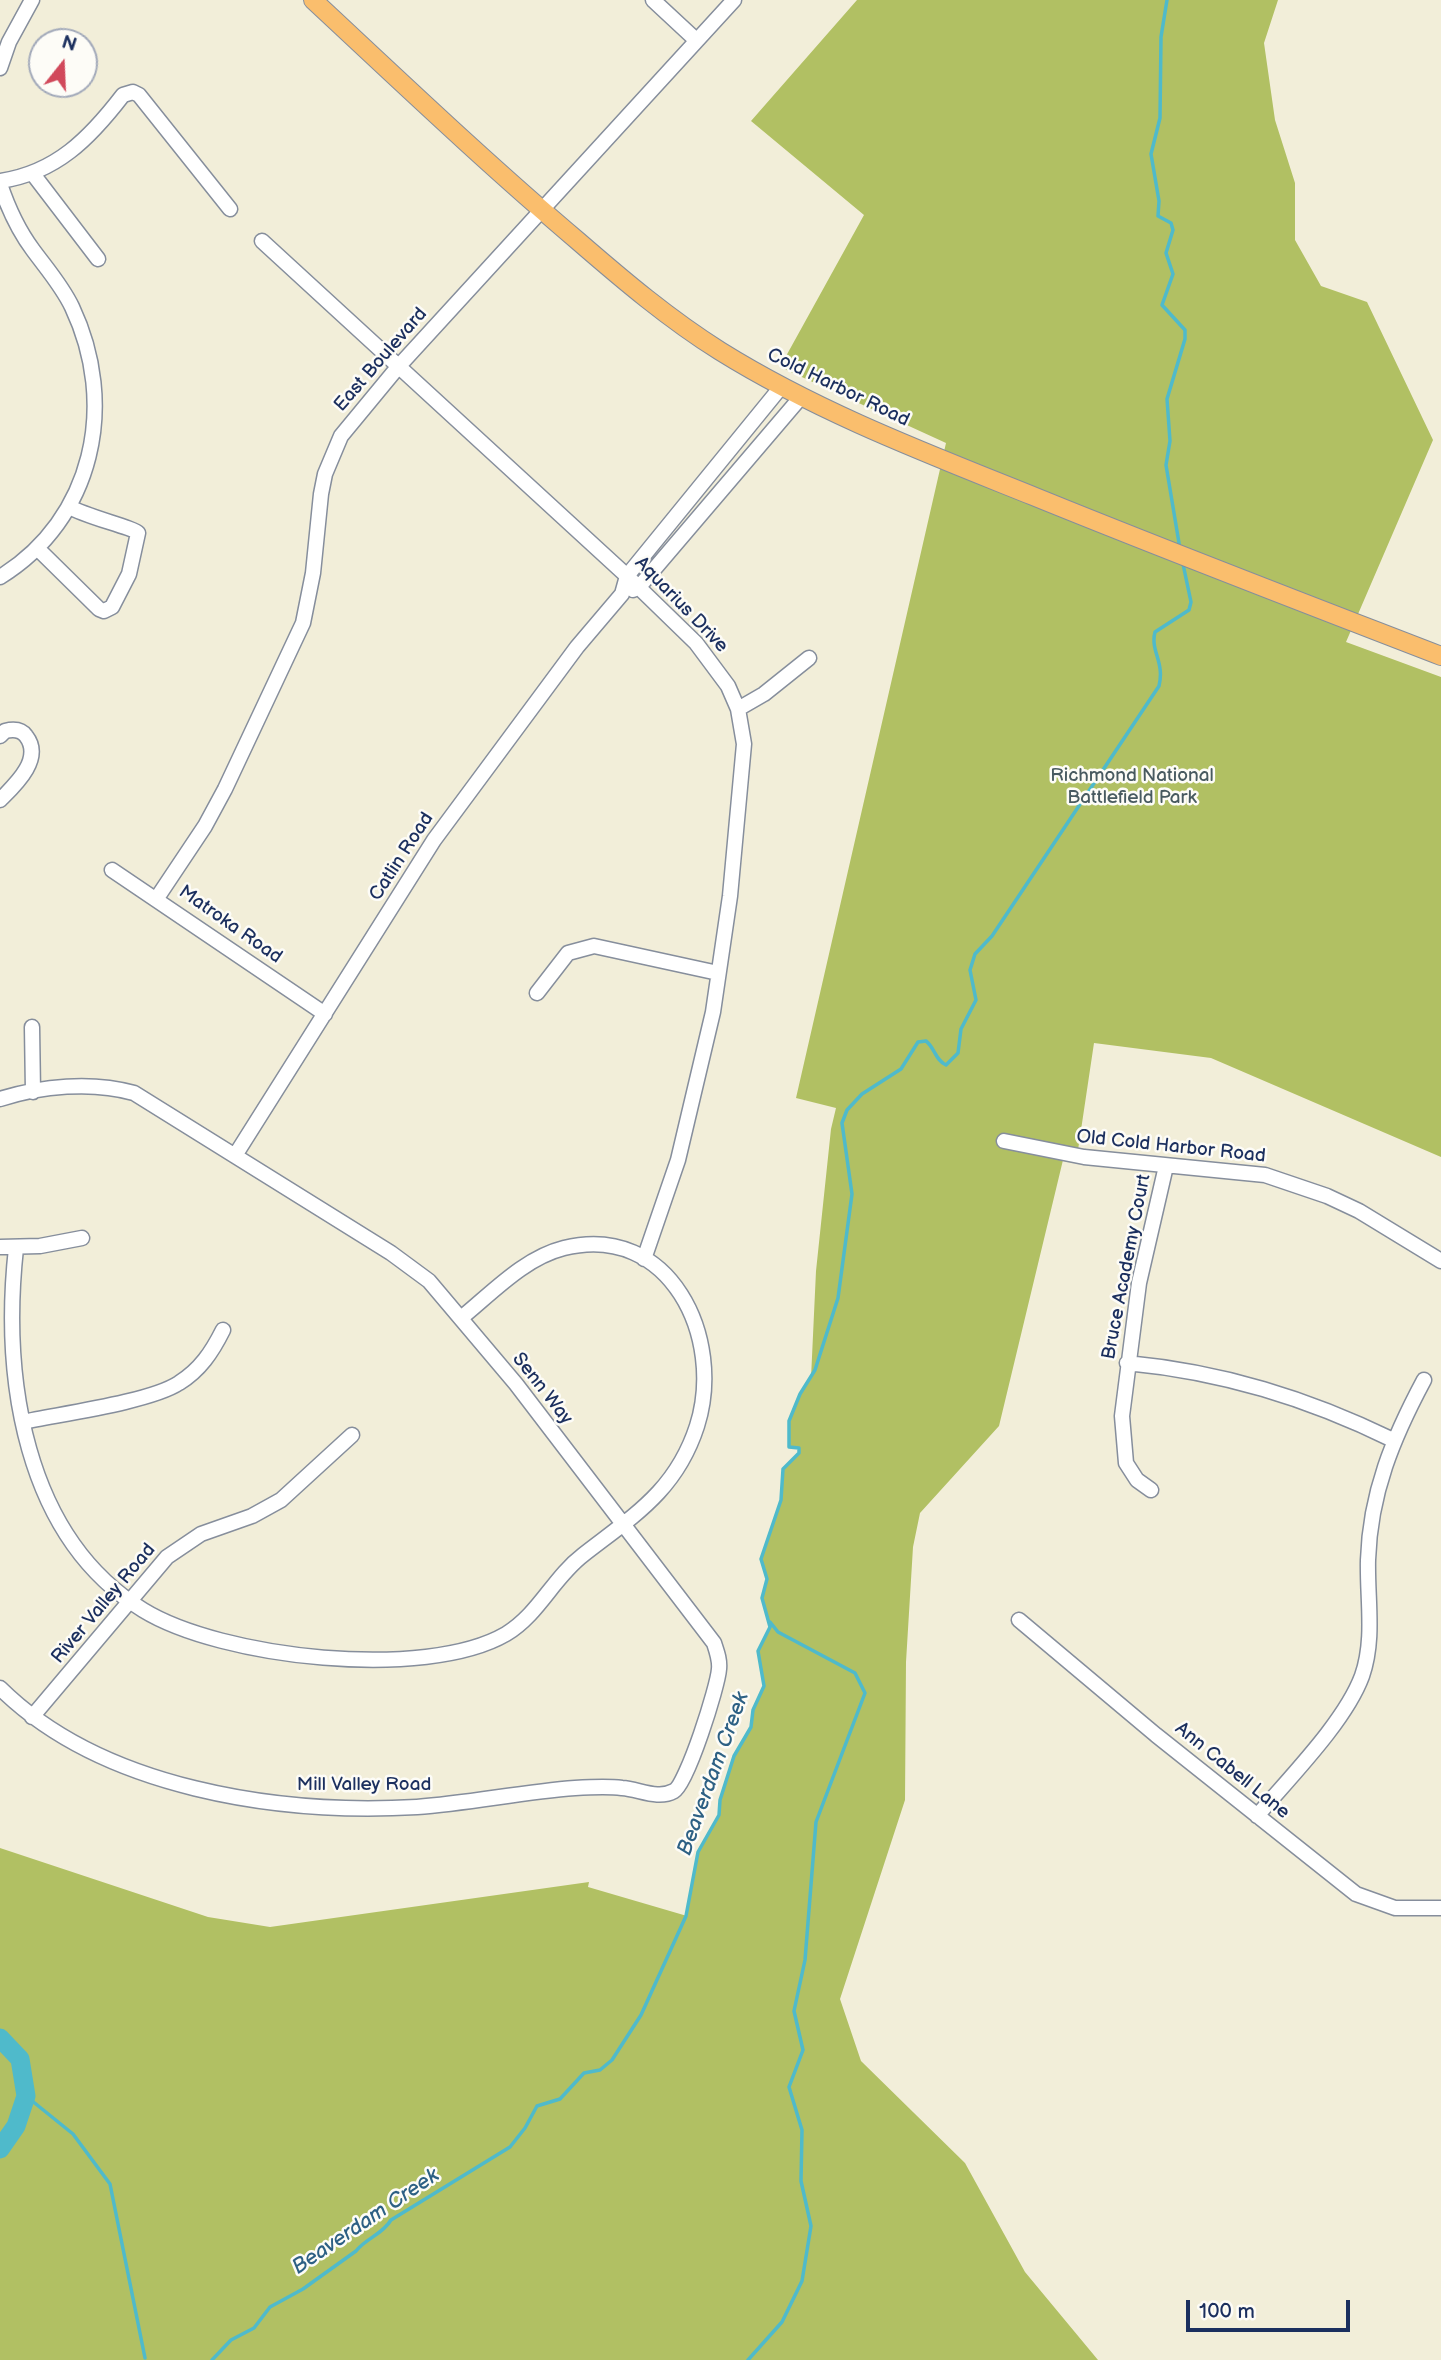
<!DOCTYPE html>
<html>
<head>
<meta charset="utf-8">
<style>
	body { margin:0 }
	#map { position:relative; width:1441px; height:2360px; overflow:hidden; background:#f2eed9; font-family:"Balsamiq Sans",sans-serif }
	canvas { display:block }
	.north { position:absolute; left:28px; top:28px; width:70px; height:70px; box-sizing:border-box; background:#fdfcf7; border:2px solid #a3aaba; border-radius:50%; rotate:18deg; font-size:19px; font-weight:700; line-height:28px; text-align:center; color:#1b2f5e }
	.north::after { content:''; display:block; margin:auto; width:24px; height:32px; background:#d1495b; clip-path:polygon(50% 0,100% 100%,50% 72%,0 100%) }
	.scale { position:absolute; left:1186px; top:2300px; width:164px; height:32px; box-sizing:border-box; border:4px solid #1b2f5e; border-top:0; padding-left:9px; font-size:21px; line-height:24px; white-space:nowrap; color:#1b2f5e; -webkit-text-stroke:5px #fdfcf7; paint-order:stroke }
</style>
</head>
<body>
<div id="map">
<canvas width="1441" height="2360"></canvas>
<div class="north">N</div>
<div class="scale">100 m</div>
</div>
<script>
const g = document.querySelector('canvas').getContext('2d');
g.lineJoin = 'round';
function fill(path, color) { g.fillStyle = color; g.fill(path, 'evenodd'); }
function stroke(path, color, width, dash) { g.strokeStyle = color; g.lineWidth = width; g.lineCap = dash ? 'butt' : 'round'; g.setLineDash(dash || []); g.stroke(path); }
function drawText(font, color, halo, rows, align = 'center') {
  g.font = font + ' "Balsamiq Sans",sans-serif'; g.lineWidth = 5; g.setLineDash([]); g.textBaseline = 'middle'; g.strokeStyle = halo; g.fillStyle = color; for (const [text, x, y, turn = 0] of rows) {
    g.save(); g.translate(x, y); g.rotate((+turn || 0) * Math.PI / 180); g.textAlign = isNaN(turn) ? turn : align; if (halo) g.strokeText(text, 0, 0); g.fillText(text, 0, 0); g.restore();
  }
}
fill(new Path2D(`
	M 857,0 L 1278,0 L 1264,43 L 1275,120 L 1295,183 L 1295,240 L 1321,286 L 1367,302 L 1433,440 L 1346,642 L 1441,677 L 1441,1157 L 1211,1058 L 1094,1043 L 1078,1150 L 1063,1160 L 999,1426 L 920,1513 L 913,1547 L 906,1662 L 905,1800 L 840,1999 L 861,2061 L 965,2163 L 1025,2272 L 1098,2360 L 0,2360 L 0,1848 L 208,1917 L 270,1927 L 589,1882 L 588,1887 L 687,1916 L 698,1852 L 719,1815 L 720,1800 L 734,1756 L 751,1728 L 753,1710 L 764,1686 L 758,1651 L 770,1627 L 762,1598 L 767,1579 L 761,1559 L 781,1500 L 783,1469 L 799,1453 L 799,1448 L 789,1447 L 789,1421 L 800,1394 L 811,1378 L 816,1271 L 831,1129 L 836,1108 L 796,1098 L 946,443 L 780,367 L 864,215 L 751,121 Z`), '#b1c063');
stroke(new Path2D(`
	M 1167,0 L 1161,37 L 1160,118 L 1151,154 L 1159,201 L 1158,216 L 1171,223 L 1173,230 L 1166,253 L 1173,274 L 1162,305 L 1185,330 L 1185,339 L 1167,399 L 1170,441 L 1166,465 L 1180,549
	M 26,2096 L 73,2134 L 110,2184 L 145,2358
	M 212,2360 L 231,2340 L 254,2328 L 270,2307 L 303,2289 L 356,2251 C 366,2238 382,2235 391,2220 L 510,2147 L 525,2128 L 537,2106 L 560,2099 L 584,2073 L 600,2070 L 612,2060 L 641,2015 L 686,1916 L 698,1852 L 719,1815 L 720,1800 L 734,1756 L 751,1727 L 753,1710 L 764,1686 L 758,1651 L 770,1627 L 762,1598 L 767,1579 L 761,1559 L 781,1500 L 783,1469 L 799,1453 L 799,1448 L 789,1447 L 789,1421 L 800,1394 L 815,1370 L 838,1298 L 852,1194 L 842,1123 L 847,1110 L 862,1094 L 901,1069 L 918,1042 L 926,1041 C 935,1048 935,1060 946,1065 L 958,1053 L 961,1029 L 976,1000 L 970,970 L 975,954 L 992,936 L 1159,686 C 1165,662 1150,651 1155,632 L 1189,610 L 1191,602 L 1183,564
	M 748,2360 L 782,2322 L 802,2281 L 811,2226 L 801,2181 L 802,2130 L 789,2087 L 803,2050 L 794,2011 L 805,1960 L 816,1822 L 865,1693 L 855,1673 L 778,1632 L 770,1622`), '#4fbacb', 3.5);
stroke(new Path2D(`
	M 0,2038 L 20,2059 L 26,2096 L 16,2126 L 0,2149`), '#4fbacb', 19);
const minor = new Path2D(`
	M 653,0 L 696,40
	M 0,68 L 9,42 L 32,0
	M 33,174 L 98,259
	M 0,181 C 56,173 90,138 123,95 L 133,92 L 139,95 L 230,209
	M 0,184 C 8,208 18,230 33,250 C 47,269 62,286 72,307 C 118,404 94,519 0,577
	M 262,241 L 627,576 L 696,643 L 728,686 L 738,709 L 744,744 L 730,896 L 713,1012 L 678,1160 L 644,1259
	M 38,549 L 99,609 L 104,611 L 112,607 L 129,574 L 138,533 C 134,528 84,516 70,507
	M 633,590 L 639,587 L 801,397
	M 738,709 L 764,694 L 809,658
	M 0,736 L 5,731 C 13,729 21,729 26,736 C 44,759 14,786 0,800
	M 112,870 L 325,1014
	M 157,898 L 205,826 L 225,789 L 303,623 L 313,573 L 321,494 L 325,474 L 341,436 L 398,367 L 734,0
	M 537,993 L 568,953 L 594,946 L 718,973
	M 32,1027 L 33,1092
	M 0,1099 C 41,1086 92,1081 134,1093 L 391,1253 L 429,1281 L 516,1384 L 714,1643 C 717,1652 720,1660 719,1669 C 718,1686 687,1784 674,1791 C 658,1800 639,1789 622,1788 C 607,1786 591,1787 575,1788 C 522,1792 470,1803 417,1807 C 279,1815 102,1789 0,1688
	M 1004,1141 L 1084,1157 L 1265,1175 L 1327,1196 L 1359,1211 L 1441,1261
	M 236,1154 L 434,840 L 577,647 L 622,594 L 627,576 L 781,387
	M 0,1247 L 40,1246 L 82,1238
	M 16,1248 C 2,1376 23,1536 143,1610 C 221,1658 425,1681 506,1634 C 539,1614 553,1578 583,1555 C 633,1516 676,1491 697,1426 C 725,1338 670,1222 564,1248 C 524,1258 492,1293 461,1318
	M 1127,1363 C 1222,1372 1307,1398 1393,1440
	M 23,1422 C 60,1414 150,1402 179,1383 C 200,1370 212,1352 223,1330
	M 1151,1490 L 1137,1480 L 1126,1463 L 1122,1416 L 1139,1283 L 1166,1166
	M 1019,1620 L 1156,1735 L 1356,1894 L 1395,1908 L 1441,1908
	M 32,1717 L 167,1557 L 201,1534 L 252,1516 L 281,1500 L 352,1435
	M 1257,1816 C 1289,1778 1345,1722 1362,1676 C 1375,1639 1367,1599 1368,1560 C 1370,1493 1393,1438 1424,1380`);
const major = new Path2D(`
	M 313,0 C 400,81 487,164 578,241 C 623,280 669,319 720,351 C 818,412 926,453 1033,496 C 1168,551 1304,603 1441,656`);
stroke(minor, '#868e9c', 17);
stroke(major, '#868e9c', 20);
stroke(minor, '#fff', 14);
stroke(major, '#fabe6d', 18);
drawText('19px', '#1b2f5e', '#fdfcf7', [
	["East Boulevard",381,360,-49],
	["Cold Harbor Road",838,388,26],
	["Aquarius Drive",681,605,46],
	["Catlin Road",402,857,-57],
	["Matroka Road",230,925,35],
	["Old Cold Harbor Road",1171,1147,6],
	["Bruce Academy Court",1127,1267,-79],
	["Senn Way",542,1389,52],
	["River Valley Road",104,1604,-50],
	["Ann Cabell Lane",1232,1771,39],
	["Mill Valley Road",364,1785]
]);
drawText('19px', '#485a60', '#fdfcf7', [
	["Richmond National",1132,776],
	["Battlefield Park",1132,798]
]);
drawText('italic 21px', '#2d6084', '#fdfcf7', [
	["Beaverdam Creek",714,1774,-70],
	["Beaverdam Creek",366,2222,-34]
]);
</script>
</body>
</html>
